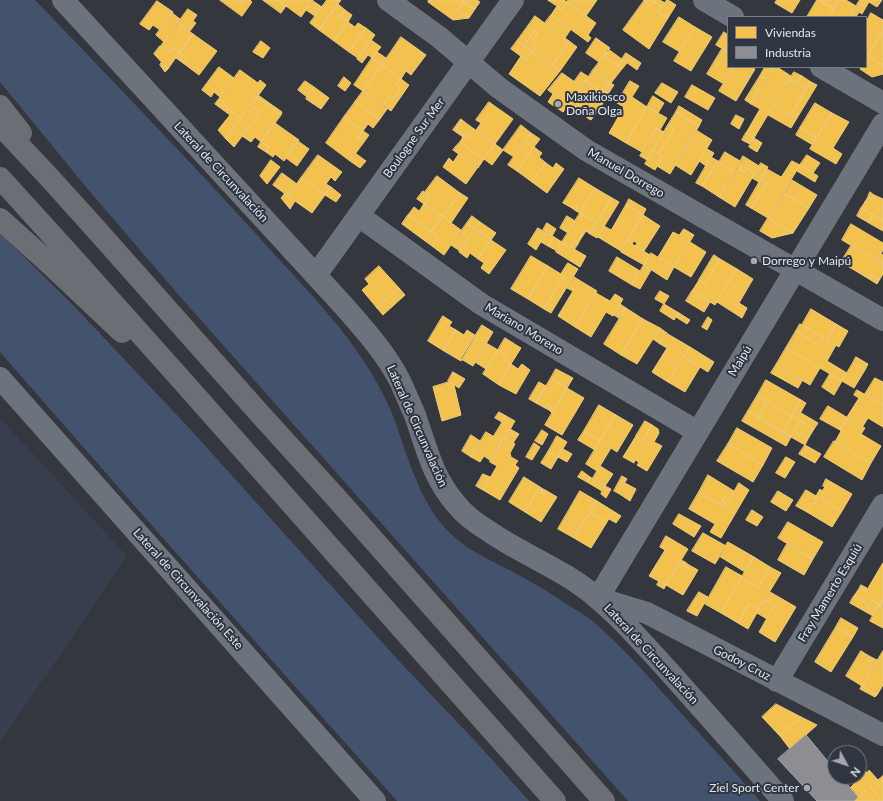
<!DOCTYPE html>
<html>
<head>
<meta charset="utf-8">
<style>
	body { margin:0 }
	#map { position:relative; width:883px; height:801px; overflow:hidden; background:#34373d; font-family:Lato,sans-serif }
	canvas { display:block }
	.legend { position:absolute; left:727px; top:16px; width:140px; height:52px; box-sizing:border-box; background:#303641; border:1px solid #777c86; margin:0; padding:5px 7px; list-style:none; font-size:12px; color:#e2e6ed }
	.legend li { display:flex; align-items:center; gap:8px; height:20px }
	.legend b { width:20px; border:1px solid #777c86 }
	.north { position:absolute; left:827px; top:745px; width:40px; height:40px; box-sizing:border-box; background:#303641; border:1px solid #777c86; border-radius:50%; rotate:130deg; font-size:11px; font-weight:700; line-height:16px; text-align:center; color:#e2e6ed }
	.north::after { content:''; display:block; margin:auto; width:14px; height:18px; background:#a5a9af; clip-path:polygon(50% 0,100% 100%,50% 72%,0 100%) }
</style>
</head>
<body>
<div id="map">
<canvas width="883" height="801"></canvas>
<ul class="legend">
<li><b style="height:11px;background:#f2c14e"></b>Viviendas</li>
<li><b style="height:11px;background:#8d8d92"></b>Industria</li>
</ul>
<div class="north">N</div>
</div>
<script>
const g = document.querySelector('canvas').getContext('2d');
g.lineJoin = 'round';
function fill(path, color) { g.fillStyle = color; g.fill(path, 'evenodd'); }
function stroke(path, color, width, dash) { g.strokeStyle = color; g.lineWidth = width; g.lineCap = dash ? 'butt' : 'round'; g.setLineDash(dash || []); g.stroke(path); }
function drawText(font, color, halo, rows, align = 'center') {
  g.font = font + ' Lato,sans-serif'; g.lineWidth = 4; g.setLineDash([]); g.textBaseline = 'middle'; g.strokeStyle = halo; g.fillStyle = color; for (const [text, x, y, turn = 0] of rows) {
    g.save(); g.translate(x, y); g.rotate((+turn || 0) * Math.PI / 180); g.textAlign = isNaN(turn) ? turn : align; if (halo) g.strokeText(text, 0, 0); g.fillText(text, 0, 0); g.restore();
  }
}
fill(new Path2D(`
	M 0,418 L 127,556 L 0,743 Z`), '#373f4e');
fill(new Path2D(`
	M 0,0 L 35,0 C 110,78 185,156 258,236 C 288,270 321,303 349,340 C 365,362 380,385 391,411 C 407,451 416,497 447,530 C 464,549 489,559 511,571 C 523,577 534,584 545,590 C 560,600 576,609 591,620 C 621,645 646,674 672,703 C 701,735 731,768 760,801 L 628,801 L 183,300 L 91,193 L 0,82 Z
	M 0,233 L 74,306 L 190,429 L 399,661 L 478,744 L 529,801 L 397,801 L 162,537 L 0,352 Z`), '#43536d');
const homes = new Path2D(`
	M 220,0 L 237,0 L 241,4 L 244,0 L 250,0 L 252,2 L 242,16 Z
	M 237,0 L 244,0 L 241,4 Z
	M 263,0 L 278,0 L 286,6 L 281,13 Z
	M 278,0 L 290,0 L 286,6 Z
	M 290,0 L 313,0 L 301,17 L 286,6 Z
	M 327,0 L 341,0 L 319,30 L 310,23 Z
	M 429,0 L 461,0 L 464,2 L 458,10 L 469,18 L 453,20 L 428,2 Z
	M 461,0 L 477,0 L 480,2 L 475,9 Z
	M 548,0 L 564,0 L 567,2 L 562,9 Z
	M 568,0 L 597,0 L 586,16 L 567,2 Z
	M 644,0 L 660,0 L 665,3 L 662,7 L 653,1 L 650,6 L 644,1 Z
	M 667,0 L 668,0 L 676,5 L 668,18 L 658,12 Z
	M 777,0 L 800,0 L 792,13 L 775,3 Z
	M 817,0 L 819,0 L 834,9 L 829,17 L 807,17 Z
	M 819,0 L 839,0 L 834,9 Z
	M 839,0 L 846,0 L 856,6 L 850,17 L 829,17 Z
	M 860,0 L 870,0 L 866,7 L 858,3 Z
	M 870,0 L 882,0 L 877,7 L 869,2 Z
	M 157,1 L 173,12 L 160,30 L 153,25 L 149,30 L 140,24 Z
	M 313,1 L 322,7 L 315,16 L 306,10 Z
	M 644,1 L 650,6 L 653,1 L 662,7 L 658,12 L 668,18 L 649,49 L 623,30 Z
	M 464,2 L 475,9 L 469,18 L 458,10 Z
	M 567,2 L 596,23 L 588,35 L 591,38 L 588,42 L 551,15 L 557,6 L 562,9 Z
	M 858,3 L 866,7 L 862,14 L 859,12 L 856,17 L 850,17 Z
	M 338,4 L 345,10 L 340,17 L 348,22 L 334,41 L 319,30 Z
	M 188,9 L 197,15 L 193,21 L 196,23 L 190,31 L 178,23 Z
	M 345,10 L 352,15 L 348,22 L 340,17 Z
	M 172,13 L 180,19 L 164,42 L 156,35 Z
	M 871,13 L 883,20 L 883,30 L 868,56 L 866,55 L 866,22 Z
	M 551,15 L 571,29 L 565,38 L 545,23 Z
	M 535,16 L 569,41 L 552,66 L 532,51 L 537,45 L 532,41 L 538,33 L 528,26 Z
	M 679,17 L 695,27 L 680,52 L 663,42 Z
	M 348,22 L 355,27 L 358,23 L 366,28 L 349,52 L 334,41 Z
	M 178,23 L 193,34 L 179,53 L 172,47 L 169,53 L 161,46 Z
	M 528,26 L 535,31 L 524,46 L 517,41 Z
	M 695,27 L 712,37 L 691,71 L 674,61 Z
	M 366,28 L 375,35 L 358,58 L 349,52 Z
	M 883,30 L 883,65 L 868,56 Z
	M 535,31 L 538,33 L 532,41 L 537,45 L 532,51 L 524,46 Z
	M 724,32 L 728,35 L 728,52 L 716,45 Z
	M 193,34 L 217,51 L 199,75 L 183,63 L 187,58 L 179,53 Z
	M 401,37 L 426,55 L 411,75 L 406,71 L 401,79 L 382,65 Z
	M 596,38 L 610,48 L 599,62 L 586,53 Z
	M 371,40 L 381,47 L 372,58 L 363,51 Z
	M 261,41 L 270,48 L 263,58 L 253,52 Z
	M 517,41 L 532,51 L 526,60 L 511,49 Z
	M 569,41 L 577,47 L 560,71 L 552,66 Z
	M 160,46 L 169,53 L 172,47 L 179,53 L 168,69 L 154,54 Z
	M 608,49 L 623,60 L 618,66 L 604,56 Z
	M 722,49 L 728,52 L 728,67 L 734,67 L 724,84 L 707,74 Z
	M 363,51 L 368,55 L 362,63 L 357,59 Z
	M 532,51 L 560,71 L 540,96 L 509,74 L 521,56 L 526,60 Z
	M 377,52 L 386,58 L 382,65 L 372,58 Z
	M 179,53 L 187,58 L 183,63 L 176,58 Z
	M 626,53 L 641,63 L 637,70 L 622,59 Z
	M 604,56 L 622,69 L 611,83 L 593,70 Z
	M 868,56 L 883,65 L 883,74 L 872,77 L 860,69 L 861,67 L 866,67 L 866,58 Z
	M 372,58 L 382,65 L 363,91 L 354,85 Z
	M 623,60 L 627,63 L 622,69 L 618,66 Z
	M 162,62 L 168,69 L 165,72 L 160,65 Z
	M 382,65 L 401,79 L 396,85 L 400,89 L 394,98 L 390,95 L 383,105 L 363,91 Z
	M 219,67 L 234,78 L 220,97 L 214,92 L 211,97 L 202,90 Z
	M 734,67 L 752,67 L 755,69 L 736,101 L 719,91 Z
	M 765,67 L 774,67 L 766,79 L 760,76 Z
	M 774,67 L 777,67 L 791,76 L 754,138 L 746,133 L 760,109 L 751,104 Z
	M 240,70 L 258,83 L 260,80 L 266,85 L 241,119 L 222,104 L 224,102 L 219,99 Z
	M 593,70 L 609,82 L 602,92 L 586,81 Z
	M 581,72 L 589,77 L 582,87 L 574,82 Z
	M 794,72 L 802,76 L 797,84 L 789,80 Z
	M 562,73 L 582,87 L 563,112 L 548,102 L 553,94 L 548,90 Z
	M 760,76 L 766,79 L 751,104 L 745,100 Z
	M 802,76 L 811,82 L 806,90 L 797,84 Z
	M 344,77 L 351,83 L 345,91 L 338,86 Z
	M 401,79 L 409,85 L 391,111 L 383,105 L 390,95 L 394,98 L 400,89 L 396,85 Z
	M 789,80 L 806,90 L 791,115 L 774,105 Z
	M 305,81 L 314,87 L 307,97 L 298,90 Z
	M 586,81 L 602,92 L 585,116 L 576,110 L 579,105 L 572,100 Z
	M 630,81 L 639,86 L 632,97 L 647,107 L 626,143 L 609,133 L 624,107 L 617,103 Z
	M 609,82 L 614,85 L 608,94 L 603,90 Z
	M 811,82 L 817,85 L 797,118 L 791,115 Z
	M 662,83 L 678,92 L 671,103 L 655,93 Z
	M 692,85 L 715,98 L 708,110 L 685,97 Z
	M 314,87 L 329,98 L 321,109 L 306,99 Z
	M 603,90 L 608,94 L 589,119 L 585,116 Z
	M 363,91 L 387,109 L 380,119 L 355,102 Z
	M 608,94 L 609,95 L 591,120 L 589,119 Z
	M 258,95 L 282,112 L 281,115 L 257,97 Z
	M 653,96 L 664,103 L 658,113 L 647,107 Z
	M 257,97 L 281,115 L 261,142 L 255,137 L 251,142 L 242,136 L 260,112 L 251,106 Z
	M 219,99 L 224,102 L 222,104 L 241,119 L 226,139 L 218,130 L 230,115 L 215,104 Z
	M 572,100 L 579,105 L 576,110 L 569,104 Z
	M 355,102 L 380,119 L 373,128 L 368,124 L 363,131 L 344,117 Z
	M 489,102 L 513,119 L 495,144 L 476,130 L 481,123 L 476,120 Z
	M 815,103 L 832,113 L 817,138 L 800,128 Z
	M 774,105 L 797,118 L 791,128 L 768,115 Z
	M 251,106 L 260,112 L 234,147 L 226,139 Z
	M 679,106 L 702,120 L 699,126 L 676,112 Z
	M 647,107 L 667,118 L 660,130 L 657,128 L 642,152 L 626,143 Z
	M 676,112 L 699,126 L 670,174 L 657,166 L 663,156 L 659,154 L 674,129 L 668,125 Z
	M 832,113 L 849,122 L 833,148 L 842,154 L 836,164 L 810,149 Z
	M 736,115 L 744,119 L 739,129 L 731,124 Z
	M 344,117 L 363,131 L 358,138 L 364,142 L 350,161 L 326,143 Z
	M 461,119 L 462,120 L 456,129 L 464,135 L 463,137 L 453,130 Z
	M 462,120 L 474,129 L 467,138 L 456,129 Z
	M 275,123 L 299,140 L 284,161 L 275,154 L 273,157 L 266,152 L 269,147 L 261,142 Z
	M 521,125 L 531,133 L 514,157 L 503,150 Z
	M 668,125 L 674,129 L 659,154 L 653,150 Z
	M 657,128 L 664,132 L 647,160 L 640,156 Z
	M 800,128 L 817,138 L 813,145 L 796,135 Z
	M 474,129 L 495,144 L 484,159 L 460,142 L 464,135 L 467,138 Z
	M 696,130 L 712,140 L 691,175 L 675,165 Z
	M 363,131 L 369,135 L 364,142 L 358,138 Z
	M 531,133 L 540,139 L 534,147 L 525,141 Z
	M 746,133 L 754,138 L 750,144 L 742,140 Z
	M 754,138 L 762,143 L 757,152 L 749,147 Z
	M 298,141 L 309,149 L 297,166 L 286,158 Z
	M 525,141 L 534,147 L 517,171 L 508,165 Z
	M 261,142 L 269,147 L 266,152 L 258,147 Z
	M 460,142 L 484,159 L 478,168 L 453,150 Z
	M 495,144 L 503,150 L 492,165 L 484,159 Z
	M 534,147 L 542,153 L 539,157 L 546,163 L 532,182 L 517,171 Z
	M 707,149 L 714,153 L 706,166 L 699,161 Z
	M 653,150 L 663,156 L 655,170 L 645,164 Z
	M 725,152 L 740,161 L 734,171 L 719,162 Z
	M 355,153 L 366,161 L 360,168 L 350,161 Z
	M 459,154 L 478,167 L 466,184 L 443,167 L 449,158 L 453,162 Z
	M 318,155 L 342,172 L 335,181 L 331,177 L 326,184 L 331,187 L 325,195 L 301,178 Z
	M 807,155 L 820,163 L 813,173 L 800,165 Z
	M 743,156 L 759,166 L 755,173 L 746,168 L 744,172 L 740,170 L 742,166 L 739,164 Z
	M 711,157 L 718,161 L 702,186 L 696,183 Z
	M 271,160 L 280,167 L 267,184 L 260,176 Z
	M 718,161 L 734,171 L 719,197 L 702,186 Z
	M 792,161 L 800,165 L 768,218 L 751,208 L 767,183 L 761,179 L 767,169 L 781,177 Z
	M 546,163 L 553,168 L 556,163 L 564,169 L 547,193 L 532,182 Z
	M 761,163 L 768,167 L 759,182 L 752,178 Z
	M 739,164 L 742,166 L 740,170 L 744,172 L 746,168 L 755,173 L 735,207 L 719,197 Z
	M 800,165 L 818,176 L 815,182 L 797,171 Z
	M 282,173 L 297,184 L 288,196 L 273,185 Z
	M 437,176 L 460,193 L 443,217 L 424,204 L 429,196 L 425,192 Z
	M 301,178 L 325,195 L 312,213 L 295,201 L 290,209 L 281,198 L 285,193 L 288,196 Z
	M 579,178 L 595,188 L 580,213 L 576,211 L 578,207 L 575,205 L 572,208 L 563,203 Z
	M 761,179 L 767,183 L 751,208 L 746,205 Z
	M 792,180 L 817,195 L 809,208 L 784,193 Z
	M 331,187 L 341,195 L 336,202 L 325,195 Z
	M 595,188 L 612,198 L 597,223 L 580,213 Z
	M 423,191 L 429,196 L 424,204 L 417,199 Z
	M 870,192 L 874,195 L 871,199 L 868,197 Z
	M 460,193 L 468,198 L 451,223 L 443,217 Z
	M 784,193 L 809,208 L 793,233 L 768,218 Z
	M 874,195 L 883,199 L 883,221 L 861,208 L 868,197 L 871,199 Z
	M 612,198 L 619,202 L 597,238 L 590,234 Z
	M 629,199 L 646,209 L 643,215 L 626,205 Z
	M 424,204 L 443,217 L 431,232 L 408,215 L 414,207 L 419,211 Z
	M 575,205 L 578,207 L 576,211 L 572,208 Z
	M 626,205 L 643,215 L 621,251 L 598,237 L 604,226 L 611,230 Z
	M 861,208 L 873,215 L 869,223 L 857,216 Z
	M 580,213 L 597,223 L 591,233 L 585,229 L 579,240 L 580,240 L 578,244 L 574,242 L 571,248 L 562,242 Z
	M 408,215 L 438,237 L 432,246 L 402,224 Z
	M 643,215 L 660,226 L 644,251 L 635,246 L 637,243 L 634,241 L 632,244 L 627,241 Z
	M 873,215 L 883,221 L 883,231 L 869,223 Z
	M 472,216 L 480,222 L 475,229 L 467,223 Z
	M 567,216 L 575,221 L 568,233 L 560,228 Z
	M 443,217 L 461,230 L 444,255 L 432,246 L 438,237 L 431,232 Z
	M 768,218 L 793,233 L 772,238 L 760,231 Z
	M 480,222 L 496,233 L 491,240 L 476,228 Z
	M 467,223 L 475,229 L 460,251 L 451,245 Z
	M 547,223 L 556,229 L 552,236 L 543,230 Z
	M 851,224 L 883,243 L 883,250 L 877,261 L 842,240 Z
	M 476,228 L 491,240 L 478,259 L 470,253 L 467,258 L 459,252 Z
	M 538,228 L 546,233 L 536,250 L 528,244 Z
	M 585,229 L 591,233 L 590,234 L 586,231 L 580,240 L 579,240 Z
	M 684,229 L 694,235 L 674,267 L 658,257 L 673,232 L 679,235 Z
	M 546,233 L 554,237 L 548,246 L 541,242 Z
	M 554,237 L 562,242 L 557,251 L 548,246 Z
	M 491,240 L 506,250 L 489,274 L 481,268 L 484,263 L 478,259 Z
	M 627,241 L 650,255 L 644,265 L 621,252 Z
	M 562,242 L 586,256 L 580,267 L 556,252 Z
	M 574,242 L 578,244 L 574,250 L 571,248 Z
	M 690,242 L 706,252 L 691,277 L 674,267 Z
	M 851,246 L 883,264 L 883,274 L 880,279 L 872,275 L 869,279 L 841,262 Z
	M 651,253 L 674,267 L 667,280 L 644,265 Z
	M 881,254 L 883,255 L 883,264 L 877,261 Z
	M 714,255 L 720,259 L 705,284 L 699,280 Z
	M 531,256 L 548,266 L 528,299 L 511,289 Z
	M 617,257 L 640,271 L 632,285 L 609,271 Z
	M 720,259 L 737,269 L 715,305 L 692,291 L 699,280 L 705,284 Z
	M 568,263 L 578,269 L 551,313 L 544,309 L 564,276 L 561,274 Z
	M 644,265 L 651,270 L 640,289 L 632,285 Z
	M 379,266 L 399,288 L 377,308 L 362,290 L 369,284 L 365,279 Z
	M 548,266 L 564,276 L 544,309 L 528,299 Z
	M 737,269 L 753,279 L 739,303 L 747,308 L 742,318 L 717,302 Z
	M 872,275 L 880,279 L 877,284 L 869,279 Z
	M 574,277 L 597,291 L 575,327 L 558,316 L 573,291 L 567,288 Z
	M 399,288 L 405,295 L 383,315 L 377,308 Z
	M 660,291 L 669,296 L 664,304 L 655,299 Z
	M 692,291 L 710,302 L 704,312 L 686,301 Z
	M 596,293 L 610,301 L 615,294 L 623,299 L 613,316 L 606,312 L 591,337 L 575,327 Z
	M 620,304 L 626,308 L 620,319 L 614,315 Z
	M 664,304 L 679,313 L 674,320 L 660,311 Z
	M 626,308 L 643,319 L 621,355 L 604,344 Z
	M 811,309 L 836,324 L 827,340 L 802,325 Z
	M 679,313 L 690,320 L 687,324 L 676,317 Z
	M 443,316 L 452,322 L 449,326 L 456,330 L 444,351 L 428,341 Z
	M 708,317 L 712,320 L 707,330 L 702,327 Z
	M 643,319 L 660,328 L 637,364 L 621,355 Z
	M 800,324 L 824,338 L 819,345 L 796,331 Z
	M 836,324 L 848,331 L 839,347 L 827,340 Z
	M 482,325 L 493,332 L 473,366 L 461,359 Z
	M 660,328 L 667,333 L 660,344 L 653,339 Z
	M 456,330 L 464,335 L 467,330 L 476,336 L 461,361 L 444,351 Z
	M 796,331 L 819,345 L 824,338 L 836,345 L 827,361 L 847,373 L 842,381 L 786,348 Z
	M 666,333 L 690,347 L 668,382 L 652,372 L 667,348 L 660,344 Z
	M 505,338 L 521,348 L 511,364 L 504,360 L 507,355 L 498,350 Z
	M 486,343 L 498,350 L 486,369 L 475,362 Z
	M 690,347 L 714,362 L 708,372 L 684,357 Z
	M 786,348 L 820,368 L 810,385 L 776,365 Z
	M 498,350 L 507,355 L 504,360 L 511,364 L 499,385 L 483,374 Z
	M 684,357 L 700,367 L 685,392 L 668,382 Z
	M 856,357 L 868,364 L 865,370 L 853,363 Z
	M 853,363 L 865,370 L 854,388 L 842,381 Z
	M 511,364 L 518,369 L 522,364 L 530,370 L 516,394 L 499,385 Z
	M 776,365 L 802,381 L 798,388 L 771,373 Z
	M 556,369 L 573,378 L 567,388 L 551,378 Z
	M 453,372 L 465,379 L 459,388 L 448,381 Z
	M 830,374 L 842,381 L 834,395 L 822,387 Z
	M 551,378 L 567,388 L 552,413 L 549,410 L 551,407 L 547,404 L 545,408 L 536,403 Z
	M 875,378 L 883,382 L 883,405 L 865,394 Z
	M 766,380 L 801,400 L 792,416 L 757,396 Z
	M 449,382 L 454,385 L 461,415 L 442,421 L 433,387 Z
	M 539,382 L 546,386 L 536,403 L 529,399 Z
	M 567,388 L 584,398 L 562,435 L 545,425 Z
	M 857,390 L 883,405 L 883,427 L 868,418 L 863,426 L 847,417 L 859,398 L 854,395 Z
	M 757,396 L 767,402 L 758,417 L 748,411 Z
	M 801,400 L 806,403 L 797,419 L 792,416 Z
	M 767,402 L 792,416 L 783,432 L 758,417 Z
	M 547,404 L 551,407 L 549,410 L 545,408 Z
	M 599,405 L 616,415 L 600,441 L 584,431 Z
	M 828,406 L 848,418 L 840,430 L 820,419 Z
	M 748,411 L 791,437 L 786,446 L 742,421 Z
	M 499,412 L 506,416 L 502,422 L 495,418 Z
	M 801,413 L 818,423 L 814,429 L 797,419 Z
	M 616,415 L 633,425 L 617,452 L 611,448 L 597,471 L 586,464 Z
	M 506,416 L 515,421 L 503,442 L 494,436 Z
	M 792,416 L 801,421 L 791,437 L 783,432 Z
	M 848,418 L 865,428 L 861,434 L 881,446 L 871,463 L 835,442 L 841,431 L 840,430 Z
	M 645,421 L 652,425 L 643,441 L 636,436 Z
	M 801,421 L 814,429 L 808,439 L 795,431 Z
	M 652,425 L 658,429 L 659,433 L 654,442 L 662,446 L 647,471 L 637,465 L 639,462 L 635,460 L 634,463 L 623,457 L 636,436 L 643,441 Z
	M 737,428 L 772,448 L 763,465 L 728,444 Z
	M 510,429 L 519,434 L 513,443 L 505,438 Z
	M 542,430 L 548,434 L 542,445 L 535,441 Z
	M 584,431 L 600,441 L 595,450 L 578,440 Z
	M 795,431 L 808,439 L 805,445 L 791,437 Z
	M 486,432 L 503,442 L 491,461 L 484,456 L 480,462 L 471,457 Z
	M 471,435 L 480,441 L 471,457 L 462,451 Z
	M 557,436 L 567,442 L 558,457 L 548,452 Z
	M 505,438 L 515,444 L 510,453 L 511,457 L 518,461 L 515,465 L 519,468 L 500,500 L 483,490 L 497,466 L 490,462 Z
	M 834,441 L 871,463 L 862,480 L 824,457 Z
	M 534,443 L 540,447 L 532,460 L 526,457 Z
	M 728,444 L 763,465 L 753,482 L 717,461 Z
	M 805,445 L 821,454 L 815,463 L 799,454 Z
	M 563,449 L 572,454 L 567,462 L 558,457 Z
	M 548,452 L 558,457 L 551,469 L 541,463 Z
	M 786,457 L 795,462 L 785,478 L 776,473 Z
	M 600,466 L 613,474 L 605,486 L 593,478 Z
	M 582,471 L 590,477 L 587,482 L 578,477 Z
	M 483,474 L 490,477 L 483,490 L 476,486 Z
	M 708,475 L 734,491 L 729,500 L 725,497 L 722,501 L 726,503 L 724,507 L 699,492 Z
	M 622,476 L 627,479 L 618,493 L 614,491 Z
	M 524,477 L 540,487 L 525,512 L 509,502 Z
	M 590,477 L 605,486 L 602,491 L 587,482 Z
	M 826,479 L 852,494 L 842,511 L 816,496 L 820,489 L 822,491 L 825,487 L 823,486 Z
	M 625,483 L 636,489 L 630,501 L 618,493 L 623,484 L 624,485 Z
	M 739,483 L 749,490 L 735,514 L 724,507 L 726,503 L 722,501 L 725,497 L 729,500 Z
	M 605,486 L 611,489 L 606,498 L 601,494 Z
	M 540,487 L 543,489 L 541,492 L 545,494 L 547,491 L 557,497 L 541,522 L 525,512 Z
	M 543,489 L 547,491 L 545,494 L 541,492 Z
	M 806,490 L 816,496 L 815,499 L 817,500 L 815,504 L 812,503 L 807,512 L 796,506 Z
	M 580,491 L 597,501 L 574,538 L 558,529 Z
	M 778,491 L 793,500 L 786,511 L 771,502 Z
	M 699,492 L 735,514 L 721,538 L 710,532 L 715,524 L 689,509 Z
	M 816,496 L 842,511 L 832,527 L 807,512 L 812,503 L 815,504 L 817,500 L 815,499 Z
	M 597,501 L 613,511 L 607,522 L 590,512 Z
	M 752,510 L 763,517 L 757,526 L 746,520 Z
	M 613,511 L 621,516 L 616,523 L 609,519 Z
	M 590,512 L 607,522 L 591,548 L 574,538 Z
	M 679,514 L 701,526 L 694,537 L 673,524 Z
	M 788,522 L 823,542 L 813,559 L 778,538 Z
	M 703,533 L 726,546 L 715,564 L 692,551 Z
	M 666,536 L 688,549 L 666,585 L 649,576 L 665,550 L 660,547 Z
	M 728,542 L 754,557 L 745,572 L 719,556 Z
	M 787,544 L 813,559 L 804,575 L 778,560 Z
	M 754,557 L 770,567 L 758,588 L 741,578 Z
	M 681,560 L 685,562 L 683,566 L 687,568 L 689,565 L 698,570 L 683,595 L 666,585 Z
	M 685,562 L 689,565 L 687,568 L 683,566 Z
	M 883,563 L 883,599 L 879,605 L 872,600 L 869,605 L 854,596 L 860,587 L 866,591 Z
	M 726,567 L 742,576 L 721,613 L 705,604 Z
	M 770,567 L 781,573 L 759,609 L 749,604 L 738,623 L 721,613 L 741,578 L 758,588 Z
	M 659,581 L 666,585 L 664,589 L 657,585 Z
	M 861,585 L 867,588 L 866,591 L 860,587 Z
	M 699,592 L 708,597 L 697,616 L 687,611 Z
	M 770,592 L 796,607 L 775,642 L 759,632 L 774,606 L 765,600 Z
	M 854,596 L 869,605 L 867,609 L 874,613 L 873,616 L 850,603 Z
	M 883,599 L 883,605 L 882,607 L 879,605 Z
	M 765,600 L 774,606 L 767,619 L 757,613 Z
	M 872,600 L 879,605 L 874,613 L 867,609 Z
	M 749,604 L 759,609 L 748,629 L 738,623 Z
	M 879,605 L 883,608 L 883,628 L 870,621 Z
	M 841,618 L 858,628 L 853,637 L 836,627 Z
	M 836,627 L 853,637 L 831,672 L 815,662 Z
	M 861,651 L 869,656 L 867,660 L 871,662 L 873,658 L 877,660 L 862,686 L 846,676 Z
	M 883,651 L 883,685 L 877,695 L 862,686 Z
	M 869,656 L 873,658 L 871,662 L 867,660 Z
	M 862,686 L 877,695 L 875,697 L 860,689 Z
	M 776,704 L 801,717 L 780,736 L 762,717 Z
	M 801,717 L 817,725 L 790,749 L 780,736 Z
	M 859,764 L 867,773 L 869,770 L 878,780 L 858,797 L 850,788 L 857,781 L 854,777 L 859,777 Z
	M 883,776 L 883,801 L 882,801 L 870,787 Z
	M 870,787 L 882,801 L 854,801 L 858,797 Z`);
fill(homes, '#f2c14e');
stroke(homes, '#edcc7e', 1);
const industry = new Path2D(`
	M 806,735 L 835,770 L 835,777 L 841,777 L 858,797 L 854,801 L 817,801 L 778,759 Z`);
fill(industry, '#8d8d92');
stroke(industry, '#a6a8ad', 1);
stroke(new Path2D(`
	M 63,0 L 343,305 C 364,329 385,352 400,381 C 405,392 410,404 415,415 C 426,447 433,478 456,504 C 465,516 477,524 490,532 C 525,556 565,570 597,598 C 625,621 648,649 673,676 C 710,718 747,759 783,801
	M 388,0 L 439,37 L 499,88 L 586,150 L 883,320
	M 704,0 L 733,17
	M 821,67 L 883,103
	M 883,124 L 598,598 L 647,613 L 883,735
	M 359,216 L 481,304 L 698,432
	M 316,275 L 513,0
	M 0,378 L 375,801
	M 777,681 L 883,505`), '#6d737d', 22);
stroke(new Path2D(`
	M 0,106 L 21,133
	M 0,125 L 47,175 L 94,227 L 260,414 L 339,501 L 604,801
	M 0,178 L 69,254 L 178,376 L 555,801
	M 0,219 L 50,264 L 122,332`), '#6b6e74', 22);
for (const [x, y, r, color] of [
	[558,104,4,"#a5a9af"],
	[754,261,4,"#a5a9af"],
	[807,788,4,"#a5a9af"]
]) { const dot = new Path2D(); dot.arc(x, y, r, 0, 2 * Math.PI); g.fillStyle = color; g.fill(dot); stroke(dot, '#303641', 1.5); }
drawText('12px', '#e2e6ed', '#303641', [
	["Maxikiosco",566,97],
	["Doña Olga",566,111],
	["Dorrego y Maipú",762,261],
	["Ziel Sport Center",799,788,"right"]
], 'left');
drawText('12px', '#e2e6ed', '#303641', [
	["Boulogne Sur Mer",414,138,-54],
	["Lateral de Circunvalación",221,172,47],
	["Manuel Dorrego",626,173,30],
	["Mariano Moreno",524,329,31],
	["Maipú",740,361,-59],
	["Lateral de Circunvalación",417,426,66],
	["Lateral de Circunvalación Este",188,589,48],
	["Fray Mamerto Esquiú",830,593,-59],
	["Lateral de Circunvalación",651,654,47],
	["Godoy Cruz",742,663,27]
]);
</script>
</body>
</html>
